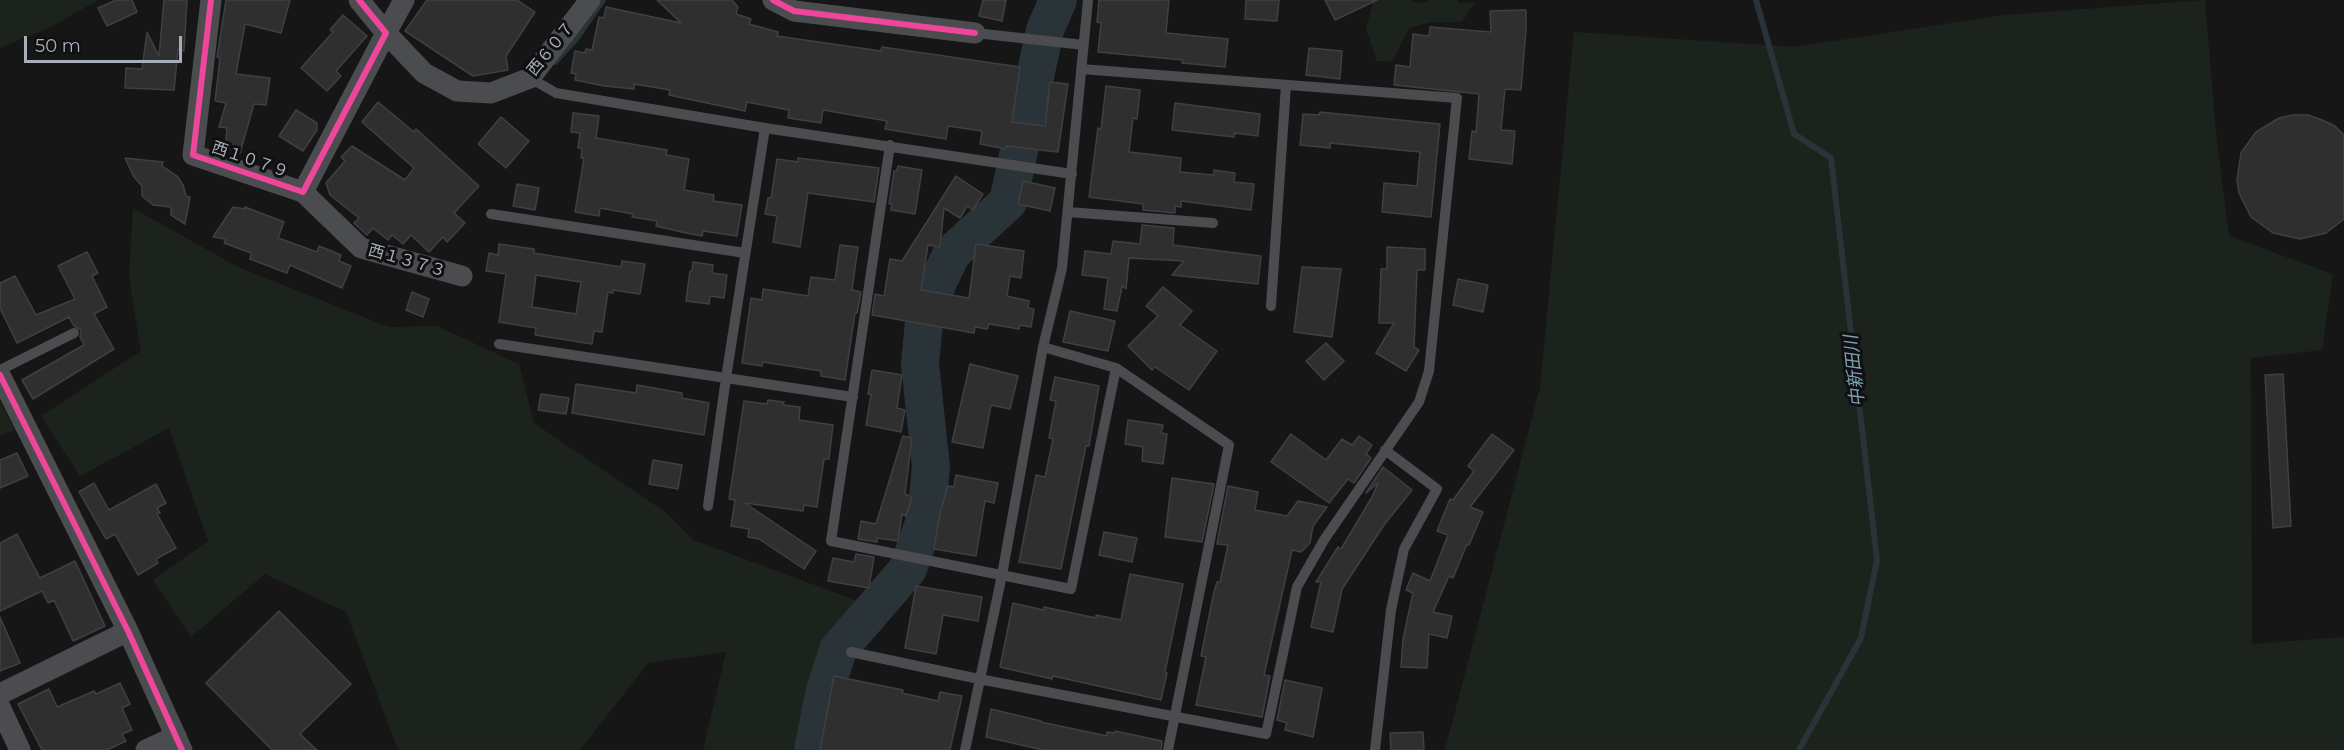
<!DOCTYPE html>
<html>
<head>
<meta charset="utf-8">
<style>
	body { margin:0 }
	#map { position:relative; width:2344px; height:750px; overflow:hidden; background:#161616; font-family:Montserrat,sans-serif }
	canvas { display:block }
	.scale { position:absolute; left:24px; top:36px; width:158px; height:27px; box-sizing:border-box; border:3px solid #a7aeb7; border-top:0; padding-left:8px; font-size:18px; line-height:21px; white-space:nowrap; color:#a7aeb7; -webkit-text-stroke:4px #101012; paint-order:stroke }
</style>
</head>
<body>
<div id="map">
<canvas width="2344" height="750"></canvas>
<div class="scale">50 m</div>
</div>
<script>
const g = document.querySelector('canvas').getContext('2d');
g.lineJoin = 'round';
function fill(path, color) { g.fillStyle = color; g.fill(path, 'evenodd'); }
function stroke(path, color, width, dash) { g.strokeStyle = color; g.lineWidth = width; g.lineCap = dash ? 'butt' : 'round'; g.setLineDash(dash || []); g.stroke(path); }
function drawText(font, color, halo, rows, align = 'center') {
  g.font = font + ' Montserrat,"Noto Sans JP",sans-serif'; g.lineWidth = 6; g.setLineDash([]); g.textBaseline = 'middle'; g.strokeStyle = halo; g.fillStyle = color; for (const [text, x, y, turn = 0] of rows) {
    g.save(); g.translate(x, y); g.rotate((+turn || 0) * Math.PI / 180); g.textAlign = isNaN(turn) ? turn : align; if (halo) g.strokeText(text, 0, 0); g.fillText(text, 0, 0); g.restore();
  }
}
fill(new Path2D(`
	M 0,0 L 98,0 L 51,27 L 0,48 Z
	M 1374,0 L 1410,0 L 1421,4 L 1430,0 L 1458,0 L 1459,3 L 1475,2 L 1462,22 L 1431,22 L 1409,28 L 1395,56 L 1390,61 L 1377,61 L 1366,28 Z
	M 2205,0 L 2216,133 L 2229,236 L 2333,274 L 2322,350 L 2251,358 L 2252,644 L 2344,637 L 2344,750 L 1445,750 L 1540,387 L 1574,32 L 1794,47 L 2004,15 Z
	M 133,208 L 238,267 L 389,327 L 437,326 L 519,364 L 534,423 L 665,512 L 693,540 L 866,604 L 799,724 L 802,750 L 703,750 L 726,652 L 648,663 L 580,750 L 398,750 L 346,612 L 265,574 L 191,637 L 153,580 L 208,541 L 169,428 L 80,476 L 41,416 L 141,351 L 129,278 Z
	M 0,401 L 15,430 L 0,436 Z`), '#1c231c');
stroke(new Path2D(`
	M 1756,0 L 1794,134 L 1831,158 L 1877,560 L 1861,638 L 1799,750
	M 555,62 L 576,39 L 603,0`), '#293338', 6);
stroke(new Path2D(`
	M 813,750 L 825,690 L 838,650 L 908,569 L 926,517 L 931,467 L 920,364 L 924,322 L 937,284 L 952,253 L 1008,202 L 1045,30 L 1058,0`), '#293338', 38);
const building = new Path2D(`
	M 116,0 L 132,0 L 137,12 L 107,26 L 98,8 Z
	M 164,0 L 187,0 L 184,51 L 178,50 L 174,90 L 125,88 L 126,68 L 142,69 L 147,32 L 159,56 Z
	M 226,0 L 290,0 L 281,33 L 245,24 L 236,74 L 270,78 L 266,105 L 254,104 L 240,153 L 225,148 L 227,128 L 219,127 L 226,103 L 215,101 L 220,58 L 217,57 Z
	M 427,0 L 517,0 L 535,12 L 506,56 L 508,70 L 473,76 L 405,31 Z
	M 657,0 L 732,0 L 738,7 L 736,14 L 751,19 L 749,24 L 778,32 L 777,36 L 881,51 L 882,47 L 1020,67 L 1012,122 L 1045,126 L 1050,82 L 1068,84 L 1058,152 L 1006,146 L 1006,149 L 980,144 L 982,131 L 948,126 L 946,139 L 885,129 L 887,121 L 823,110 L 821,123 L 788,118 L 789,110 L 747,102 L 745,111 L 669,95 L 670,90 L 634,84 L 634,89 L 604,86 L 575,80 L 576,74 L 571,73 L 575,51 L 585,53 L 586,49 L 592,50 L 599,17 L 604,18 L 606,7 L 681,23 Z
	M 983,0 L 1006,0 L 1002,21 L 979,16 Z
	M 1099,0 L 1169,0 L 1166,33 L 1228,39 L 1225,67 L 1182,63 L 1183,60 L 1098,52 L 1101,23 L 1097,22 Z
	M 1246,0 L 1279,0 L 1277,21 L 1245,19 Z
	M 1325,0 L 1377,0 L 1335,20 Z
	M 1526,10 L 1526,29 L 1521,90 L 1505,89 L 1501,130 L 1515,131 L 1512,164 L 1469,159 L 1472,131 L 1476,132 L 1479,94 L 1394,85 L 1396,65 L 1410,67 L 1413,34 L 1429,36 L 1430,27 L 1491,32 L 1490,11 Z
	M 343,15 L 367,36 L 336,71 L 341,76 L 327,91 L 301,68 L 333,32 L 330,30 Z
	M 1309,48 L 1342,51 L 1340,79 L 1306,75 Z
	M 1106,86 L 1140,90 L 1137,119 L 1133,118 L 1129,152 L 1181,158 L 1180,172 L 1214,175 L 1214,170 L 1235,173 L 1234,182 L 1254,184 L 1251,210 L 1181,201 L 1181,207 L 1175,206 L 1175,213 L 1143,210 L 1143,204 L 1089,197 L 1098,128 L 1101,129 Z
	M 378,102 L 414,132 L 416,129 L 479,186 L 454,213 L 465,223 L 447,242 L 443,237 L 429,252 L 411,235 L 403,244 L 392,235 L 388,240 L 373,228 L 367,235 L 354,223 L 359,218 L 330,195 L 326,183 L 345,161 L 341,157 L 352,146 L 405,180 L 414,168 L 362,122 Z
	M 1175,103 L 1260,114 L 1258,136 L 1235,133 L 1234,137 L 1172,130 Z
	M 296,110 L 317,123 L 317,130 L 303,151 L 279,136 Z
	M 1320,112 L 1440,124 L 1431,217 L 1382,212 L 1384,183 L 1417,186 L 1420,152 L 1330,143 L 1330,148 L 1300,145 L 1303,114 L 1319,115 Z
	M 573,113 L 599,116 L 596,138 L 667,150 L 666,155 L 689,159 L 684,190 L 714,195 L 713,201 L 742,205 L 737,236 L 703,231 L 702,236 L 686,233 L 656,226 L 657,221 L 632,217 L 633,214 L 600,208 L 599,216 L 575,212 L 584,158 L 581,158 L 582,148 L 578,148 L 580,133 L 571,132 Z
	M 2293,115 L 2308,115 L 2322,120 L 2335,126 L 2344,135 L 2344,219 L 2326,233 L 2300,239 L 2273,233 L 2251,217 L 2239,193 L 2237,180 L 2241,153 L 2256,132 L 2279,118 Z
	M 501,117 L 529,141 L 506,168 L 478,144 Z
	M 125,158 L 163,162 L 162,166 L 177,176 L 183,185 L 186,196 L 190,197 L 185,224 L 171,215 L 171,207 L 153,205 L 142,196 L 142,186 L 134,177 Z
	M 798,158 L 879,168 L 874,202 L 808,193 L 800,247 L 773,242 L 777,216 L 765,214 L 768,198 L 771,198 L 777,159 L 798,162 Z
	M 898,166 L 922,170 L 915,214 L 891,210 L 892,204 L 889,204 L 894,171 L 897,171 Z
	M 956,176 L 983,194 L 973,210 L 967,206 L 960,218 L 944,208 L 940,247 L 928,245 L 921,290 L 969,298 L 976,244 L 1024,251 L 1021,278 L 1010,276 L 1007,296 L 1029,301 L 1028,308 L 1034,309 L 1031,327 L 1020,325 L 1019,329 L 989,324 L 987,329 L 975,327 L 974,333 L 872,315 L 875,294 L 884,296 L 890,259 L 902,261 Z
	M 1023,181 L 1055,188 L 1050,211 L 1018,204 Z
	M 517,184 L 539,188 L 535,210 L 513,206 Z
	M 233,207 L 245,209 L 245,207 L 284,222 L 278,238 L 317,252 L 319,246 L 341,255 L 339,261 L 351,266 L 342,288 L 290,265 L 287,273 L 250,259 L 251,253 L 224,243 L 226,239 L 213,237 Z
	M 1142,225 L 1174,228 L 1173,245 L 1261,256 L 1258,284 L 1172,275 L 1184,261 L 1129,258 L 1126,289 L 1122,286 L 1117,311 L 1104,309 L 1108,278 L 1082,275 L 1085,251 L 1111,254 L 1113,241 L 1140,244 Z
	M 499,244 L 534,249 L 534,253 L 621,267 L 622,261 L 645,264 L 640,294 L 613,290 L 613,293 L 608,292 L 602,332 L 594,331 L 592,344 L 535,335 L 536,328 L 499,322 L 506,274 L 486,271 L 489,253 L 498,255 ZM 536,275 L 581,282 L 576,314 L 532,307 Z
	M 840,245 L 858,247 L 852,290 L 861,292 L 857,313 L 855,313 L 845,380 L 821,376 L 821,371 L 763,362 L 762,366 L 742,363 L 751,298 L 762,300 L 763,289 L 808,296 L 811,277 L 835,280 Z
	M 1387,247 L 1425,249 L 1425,270 L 1417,270 L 1414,347 L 1419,350 L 1406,371 L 1376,353 L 1394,323 L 1379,323 L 1381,269 L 1387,269 Z
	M 87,252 L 98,273 L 92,276 L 107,307 L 94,314 L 114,349 L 33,399 L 22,380 L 84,345 L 80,337 L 81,330 L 74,326 L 69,317 L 17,343 L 0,308 L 0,283 L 15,276 L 36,315 L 75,299 L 58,266 Z
	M 693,262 L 713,265 L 712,273 L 727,275 L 724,298 L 710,296 L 709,304 L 686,301 L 690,271 L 692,271 Z
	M 1302,267 L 1341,269 L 1332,337 L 1294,332 Z
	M 1458,279 L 1488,285 L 1483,312 L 1453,305 Z
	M 1163,287 L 1192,311 L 1180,325 L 1217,351 L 1189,390 L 1155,367 L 1152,370 L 1128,346 L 1158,316 L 1146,306 Z
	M 412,292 L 429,299 L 423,317 L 406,310 Z
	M 1070,311 L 1115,321 L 1108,351 L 1063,342 Z
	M 1326,343 L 1344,361 L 1324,380 L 1306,361 Z
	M 970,364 L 1018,376 L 1010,409 L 991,405 L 983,448 L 952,442 Z
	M 872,370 L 902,375 L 897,408 L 905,410 L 901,432 L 866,425 L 871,395 L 868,394 Z
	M 2283,374 L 2291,526 L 2273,528 L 2265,375 Z
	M 1055,377 L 1099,386 L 1089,446 L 1086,446 L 1061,569 L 1019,562 L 1036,475 L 1045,477 L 1053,439 L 1049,438 L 1056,401 L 1050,400 Z
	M 576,384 L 636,393 L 637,385 L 682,393 L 682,398 L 709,403 L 704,435 L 572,413 Z
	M 541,394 L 569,398 L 566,414 L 538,410 Z
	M 768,400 L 784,402 L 783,405 L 800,407 L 799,420 L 833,425 L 829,459 L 824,459 L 817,507 L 804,505 L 803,511 L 745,503 L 816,551 L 804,569 L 759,539 L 748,537 L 749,529 L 731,526 L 735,500 L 729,499 L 744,401 L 767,404 Z
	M 1128,420 L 1163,425 L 1161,433 L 1167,434 L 1163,464 L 1142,461 L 1143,447 L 1125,444 Z
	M 1291,434 L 1326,460 L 1342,439 L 1352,445 L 1359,436 L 1372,445 L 1366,454 L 1371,458 L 1354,483 L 1348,479 L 1329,503 L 1271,462 Z
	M 1492,434 L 1514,450 L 1470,507 L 1483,512 L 1469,545 L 1467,544 L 1453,578 L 1449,576 L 1433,612 L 1452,616 L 1447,638 L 1429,634 L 1427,668 L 1401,667 L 1403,639 L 1413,593 L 1406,590 L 1413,573 L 1430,581 L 1448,535 L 1437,531 L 1450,499 L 1453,500 L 1474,471 L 1468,466 Z
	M 903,436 L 912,438 L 905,494 L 912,497 L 906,516 L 902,514 L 898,541 L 877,538 L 877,542 L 858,539 L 861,521 L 876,524 Z
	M 17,453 L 28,476 L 0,488 L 0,460 Z
	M 653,460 L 682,465 L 678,489 L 649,484 Z
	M 1383,467 L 1412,490 L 1384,525 L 1342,589 L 1333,632 L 1311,627 L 1321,582 L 1316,582 L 1338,547 L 1341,549 L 1372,497 L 1378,483 L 1366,493 Z
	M 956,475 L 998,483 L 994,503 L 985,501 L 976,556 L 934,549 L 940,513 L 948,486 L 954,487 Z
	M 1172,478 L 1214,484 L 1202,542 L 1165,537 Z
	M 94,483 L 109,510 L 156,484 L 166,503 L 157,508 L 160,513 L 157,514 L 176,548 L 156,559 L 158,563 L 138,575 L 115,534 L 106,539 L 79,492 Z
	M 1228,486 L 1258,492 L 1255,510 L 1287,516 L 1298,501 L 1327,507 L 1313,526 L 1310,543 L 1301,552 L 1292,550 L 1264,675 L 1270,676 L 1262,717 L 1196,705 L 1206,657 L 1201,656 L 1214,592 L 1217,582 L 1220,582 L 1228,545 L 1217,544 Z
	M 1104,532 L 1137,538 L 1132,562 L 1099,555 Z
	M 17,534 L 40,578 L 75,561 L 105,626 L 73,641 L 54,600 L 48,603 L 42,591 L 0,611 L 0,543 Z
	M 856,554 L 874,557 L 869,588 L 828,581 L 833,558 L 854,562 Z
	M 1130,574 L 1183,584 L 1165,672 L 1167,673 L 1161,700 L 1053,676 L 1052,679 L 1000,667 L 1013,603 L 1043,610 L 1044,607 L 1096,618 L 1096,615 L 1121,620 Z
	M 916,586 L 982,597 L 978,621 L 943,615 L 936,654 L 905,648 Z
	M 279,611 L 351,684 L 300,734 L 317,750 L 272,750 L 206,683 Z
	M 0,617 L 20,663 L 0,671 Z
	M 834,676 L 903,690 L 902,693 L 938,701 L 940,692 L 962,696 L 950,750 L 820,750 Z
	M 1285,680 L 1322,688 L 1313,737 L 1285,730 L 1287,723 L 1277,720 Z
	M 120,683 L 130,704 L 122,708 L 132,730 L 122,734 L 126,741 L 107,750 L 42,750 L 18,704 L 49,689 L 57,707 L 94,691 L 96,694 Z
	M 991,709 L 1041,721 L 1041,722 L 1107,736 L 1107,732 L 1114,733 L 1115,731 L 1162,741 L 1161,750 L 1043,750 L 986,737 Z
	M 1423,732 L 1424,750 L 1391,750 L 1390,733 Z`);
fill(building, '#2f2f30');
stroke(building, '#3e4042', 1.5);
stroke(new Path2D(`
	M 975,33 L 1084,45
	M 530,78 L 556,93 L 765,128 L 1072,174
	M 890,145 L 831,541 L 1071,589 L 1116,368
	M 1068,212 L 1213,223
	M 491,214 L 745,253
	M 1271,306 L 1286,85
	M 499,344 L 853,397
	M 1043,347 L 1116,368 L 1229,445 L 1168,750
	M 0,370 L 74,333
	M 708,506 L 726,378 L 765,128
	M 851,652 L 979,679 L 1266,734 L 1297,587 L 1324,540 L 1419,402 L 1429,371 L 1457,98 L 1081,69
	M 965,750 L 1002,575 L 1043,347 L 1062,268 L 1088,0
	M 1375,750 L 1391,610 L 1404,549 L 1437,489 L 1385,450`), '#4a4c4f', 10);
stroke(new Path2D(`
	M 211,0 L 193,155 L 303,192 L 386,33 L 359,0
	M 404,0 L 386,33 L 424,73 L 457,91 L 491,93 L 530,78 L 590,0
	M 773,0 L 794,11 L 975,33
	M 303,192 L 361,248 L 462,276
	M 0,375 L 128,631 L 182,750
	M 0,694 L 128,631
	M 0,707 L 20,750
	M 146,750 L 176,736`), '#4a4c4f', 21);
stroke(new Path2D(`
	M 211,0 L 193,155 L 303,192 L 386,33 L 359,0
	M 773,0 L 794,11 L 975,33
	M 0,375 L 128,631 L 182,750`), '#ed469a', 6);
drawText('16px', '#a7aeb7', '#101012', [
	["西６０７",551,49,-51],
	["西１０７９",250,160,19],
	["西１３７３",407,261,16]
]);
drawText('italic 18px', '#7ea1b2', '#101012', [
	["中新田川",1855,371,-96]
]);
</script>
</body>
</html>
